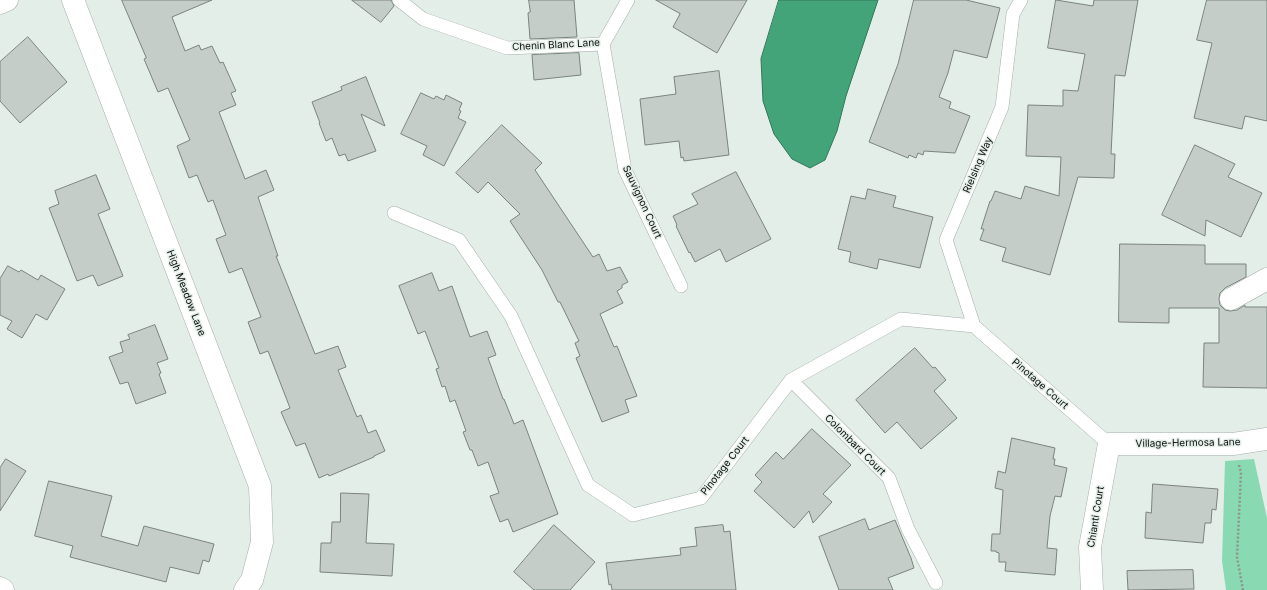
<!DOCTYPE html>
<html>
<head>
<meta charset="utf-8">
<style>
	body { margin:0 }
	canvas { display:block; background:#e4eee8 }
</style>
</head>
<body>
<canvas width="1267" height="590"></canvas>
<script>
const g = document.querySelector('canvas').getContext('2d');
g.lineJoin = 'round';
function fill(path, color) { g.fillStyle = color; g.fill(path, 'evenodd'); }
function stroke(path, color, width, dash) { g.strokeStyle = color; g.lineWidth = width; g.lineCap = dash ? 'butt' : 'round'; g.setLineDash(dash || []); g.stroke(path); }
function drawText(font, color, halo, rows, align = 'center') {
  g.font = font + ' Inter,sans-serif'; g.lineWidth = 3; g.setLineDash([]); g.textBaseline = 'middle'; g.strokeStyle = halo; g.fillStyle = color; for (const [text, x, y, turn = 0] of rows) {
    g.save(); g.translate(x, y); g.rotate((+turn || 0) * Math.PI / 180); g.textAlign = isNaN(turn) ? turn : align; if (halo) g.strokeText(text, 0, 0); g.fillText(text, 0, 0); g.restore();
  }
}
fill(new Path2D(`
	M 1254,459 L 1267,518 L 1267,590 L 1226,590 L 1222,561 L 1225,461 Z`), '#89dab2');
const water = new Path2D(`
	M 779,0 L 878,0 L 846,96 L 837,131 L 825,160 L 810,168 L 792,159 L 774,134 L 763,101 L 761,59 Z`);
fill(water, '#43a479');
stroke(water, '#327759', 1);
const building = new Path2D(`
	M 122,0 L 212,0 L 172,17 L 185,51 L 199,45 L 201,50 L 212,46 L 220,63 L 223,62 L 236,91 L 231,93 L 236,105 L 219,112 L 245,179 L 266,170 L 274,190 L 258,197 L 278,256 L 276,256 L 315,354 L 338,346 L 346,367 L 338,370 L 357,417 L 361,415 L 368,433 L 376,430 L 385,451 L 374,456 L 374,457 L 329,476 L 328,474 L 319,478 L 305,443 L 296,446 L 281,412 L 290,408 L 268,351 L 260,354 L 248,322 L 261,317 L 242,268 L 229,273 L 216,239 L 226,235 L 213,200 L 208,202 L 197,175 L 189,178 L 177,146 L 190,140 L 168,88 L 158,92 L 144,59 L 146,58 Z
	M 352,0 L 391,0 L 394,6 L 381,22 Z
	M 529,0 L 574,0 L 577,37 L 530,39 L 528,13 L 530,12 Z
	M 656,0 L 747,0 L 717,53 L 673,27 L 680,14 Z
	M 914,0 L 966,0 L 1000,8 L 987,58 L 954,50 L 948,73 L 939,97 L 951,102 L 949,108 L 970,116 L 955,153 L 924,151 L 923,155 L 918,153 L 916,158 L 909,155 L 908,158 L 869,142 L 898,64 Z
	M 1056,0 L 1093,6 L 1094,0 L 1138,0 L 1125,76 L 1115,75 L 1111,154 L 1115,154 L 1114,178 L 1078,177 L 1050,275 L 1002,261 L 1006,248 L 980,240 L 984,229 L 981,229 L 990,201 L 991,201 L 995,191 L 1021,199 L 1025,186 L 1059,196 L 1061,157 L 1026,156 L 1028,105 L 1063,106 L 1063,90 L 1078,91 L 1085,54 L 1048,48 Z
	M 1207,0 L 1267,0 L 1267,121 L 1245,116 L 1242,129 L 1194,118 L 1212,43 L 1197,40 Z
	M 28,37 L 67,82 L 20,123 L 0,101 L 0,62 Z
	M 579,53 L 581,75 L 534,80 L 532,55 Z
	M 719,71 L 729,155 L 684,161 L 683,157 L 681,158 L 679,141 L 645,145 L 640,99 L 676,94 L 674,77 Z
	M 366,77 L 385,126 L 361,114 L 376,151 L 348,161 L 345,154 L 339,156 L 332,138 L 326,141 L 319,123 L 320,123 L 312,102 L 342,90 L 341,87 Z
	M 421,93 L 434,99 L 436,96 L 444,100 L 446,95 L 462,103 L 459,110 L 461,111 L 458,118 L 466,122 L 444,166 L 423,155 L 427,146 L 401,134 Z
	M 502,125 L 542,163 L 535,170 L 593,257 L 599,254 L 607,271 L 620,267 L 628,282 L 622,285 L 622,288 L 617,291 L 623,303 L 600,314 L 614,347 L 617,346 L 637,396 L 625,400 L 629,412 L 602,422 L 576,358 L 580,356 L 575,343 L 579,341 L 560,302 L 558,302 L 542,270 L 510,221 L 520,214 L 488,182 L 478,193 L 456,173 Z
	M 1195,145 L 1235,164 L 1228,177 L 1262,193 L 1241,237 L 1206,220 L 1205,236 L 1162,215 Z
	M 736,172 L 771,239 L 726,262 L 720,249 L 695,262 L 690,252 L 689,253 L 676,226 L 677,225 L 673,216 L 698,204 L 692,194 Z
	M 96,175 L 110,209 L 98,214 L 123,276 L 98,286 L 93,275 L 77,281 L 49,208 L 59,204 L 55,191 Z
	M 868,189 L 896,196 L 893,207 L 933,217 L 920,268 L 879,259 L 877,269 L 849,262 L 851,252 L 838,249 L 851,196 L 865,199 Z
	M 1120,244 L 1205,245 L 1205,264 L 1246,264 L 1246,277 L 1225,288 L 1220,293 L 1219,299 L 1220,305 L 1225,310 L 1230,311 L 1237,310 L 1245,305 L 1245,307 L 1267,307 L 1267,388 L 1203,387 L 1204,343 L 1219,343 L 1219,308 L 1169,308 L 1169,323 L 1119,322 Z
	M 8,266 L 19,272 L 21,270 L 38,280 L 41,275 L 65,289 L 47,320 L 36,314 L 22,338 L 7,329 L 12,321 L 0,315 L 0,279 Z
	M 432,273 L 439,291 L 452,286 L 470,337 L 487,331 L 496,355 L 488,358 L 503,399 L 504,399 L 514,424 L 523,420 L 558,514 L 513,532 L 508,519 L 500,522 L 490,496 L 499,493 L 488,462 L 478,466 L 472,450 L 470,450 L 463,432 L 466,431 L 455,400 L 450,402 L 445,386 L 442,387 L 436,369 L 439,368 L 425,331 L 418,334 L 399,286 Z
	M 155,325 L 168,359 L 157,363 L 161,373 L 159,374 L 166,393 L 136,404 L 128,382 L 120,384 L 109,357 L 123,352 L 120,342 L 130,339 L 128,335 Z
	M 915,348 L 933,368 L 935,367 L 946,380 L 934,391 L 957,418 L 921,449 L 897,422 L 885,433 L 856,400 Z
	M 812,429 L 851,465 L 823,494 L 832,502 L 813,523 L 809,511 L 794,528 L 754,491 L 762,482 L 755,475 L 776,452 L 783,459 Z
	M 1012,438 L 1055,448 L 1053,459 L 1055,459 L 1054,465 L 1067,468 L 1061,497 L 1055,496 L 1050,516 L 1047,548 L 1057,549 L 1055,575 L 1005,571 L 1006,562 L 999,562 L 999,553 L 996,552 L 996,551 L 991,551 L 992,534 L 1000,534 L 1003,490 L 995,488 L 998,471 L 1005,473 Z
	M 6,459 L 26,471 L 0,511 L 0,468 Z
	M 49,481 L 112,496 L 101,536 L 138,546 L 144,526 L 214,544 L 209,562 L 203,560 L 199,574 L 170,567 L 166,582 L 70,557 L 73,546 L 35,536 Z
	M 1153,484 L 1218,489 L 1216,510 L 1212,509 L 1211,523 L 1205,523 L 1203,543 L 1145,538 L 1146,512 L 1151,513 Z
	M 341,493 L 369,494 L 366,543 L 394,544 L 392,576 L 320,572 L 321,543 L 331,543 L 332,522 L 340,522 Z
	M 865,519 L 869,530 L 895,520 L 911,558 L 914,568 L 888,578 L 893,590 L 839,590 L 819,537 Z
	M 554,525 L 595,562 L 570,590 L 534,590 L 514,572 Z
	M 723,525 L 724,532 L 730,531 L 736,590 L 612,590 L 611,584 L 609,585 L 606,563 L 681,555 L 680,548 L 697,546 L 695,528 Z
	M 1193,570 L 1194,589 L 1128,590 L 1127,571 Z`);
fill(building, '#c4cdc8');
stroke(building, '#7b847f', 1);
const service = new Path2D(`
	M 399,0 L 423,19 L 507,48 L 603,44
	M 603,44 L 625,170 L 681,286
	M 603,44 L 628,0
	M 394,213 L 459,240 L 511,316 L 588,485 L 633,515 L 701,498 L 791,380 L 901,319 L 974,326 L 1109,444
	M 974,326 L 946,240 L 1002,107 L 1013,14 L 1021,0
	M 791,380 L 889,478 L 908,529 L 936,583`);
const minor = new Path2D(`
	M 73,0 L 260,486 L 262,542 L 252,580 L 245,590
	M 0,3 L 7,0
	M 1231,299 L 1267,279
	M 0,588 L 3,590
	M 1092,590 L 1090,547 L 1109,444 L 1233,444 L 1267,439`);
stroke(service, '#a6afaa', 14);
stroke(minor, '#a6afaa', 23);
stroke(new Path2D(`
	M 1239,465 L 1241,473 L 1237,557 L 1243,590`), '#8e9591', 2.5, [2, 2]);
stroke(service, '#fff', 13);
stroke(minor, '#fff', 22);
drawText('10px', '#0c0f0e', '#e4eee8', [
	["Chenin Blanc Lane",556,45,-3],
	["Rielsing Way",978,165,-67],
	["Sauvignon Court",642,202,65],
	["High Meadow Lane",186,293,69],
	["Pinotage Court",1040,384,41],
	["Village-Hermosa Lane",1188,443,-1],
	["Colombard Court",855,445,45],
	["Pinotage Court",725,466,-52],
	["Chianti Court",1096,517,-81]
]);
</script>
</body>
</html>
